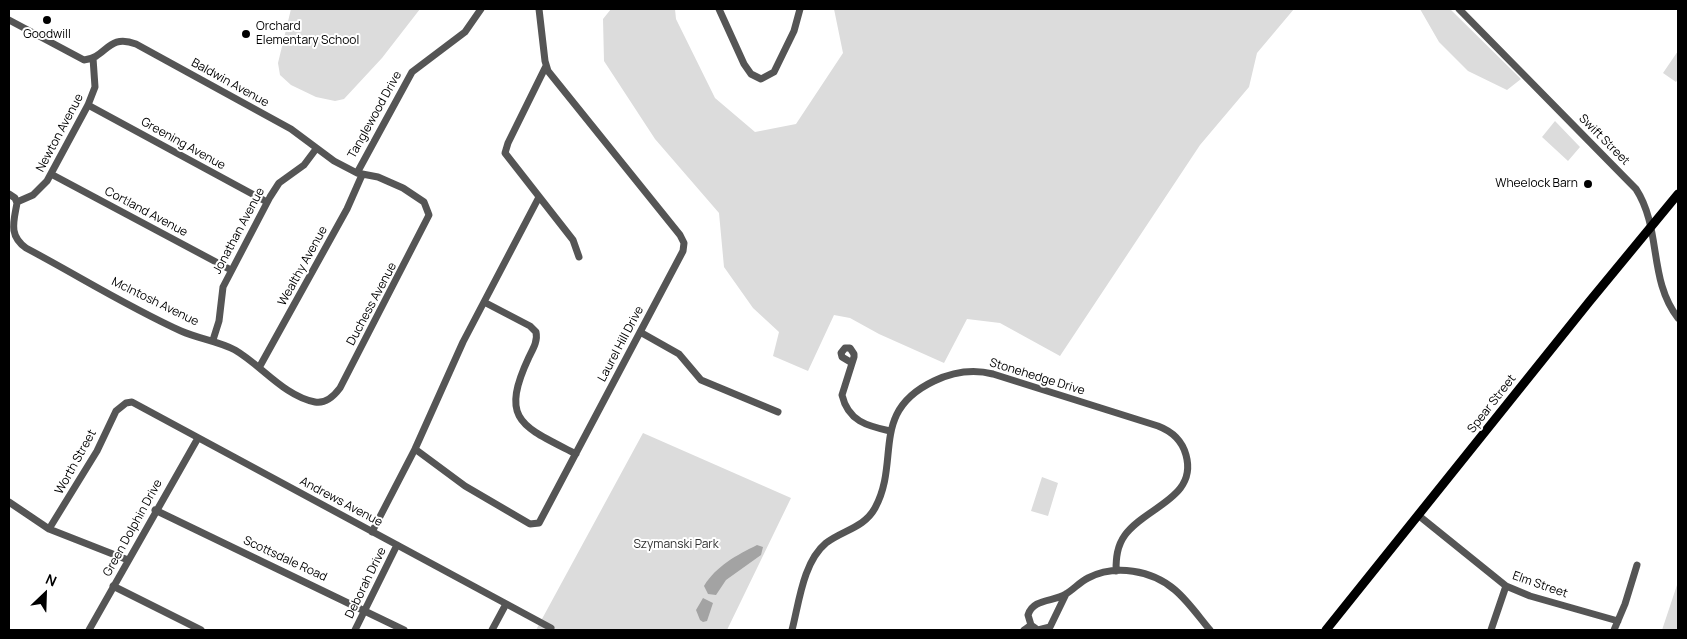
<!DOCTYPE html>
<html>
<head>
<meta charset="utf-8">
<style>
	body { margin:0 }
	#map { position:relative; width:1687px; height:639px; overflow:hidden; background:#fff; font-family:Manrope,sans-serif }
	canvas { display:block }
	.frame { position:absolute; inset:0; border:10px solid #000; pointer-events:none }
	.north { position:absolute; left:20px; top:569px; width:50px; height:50px; -webkit-text-stroke:4px #fff; paint-order:stroke; rotate:24deg; font-size:14px; font-weight:700; line-height:20px; text-align:center; color:#000 }
	.north::after { content:''; display:block; margin:auto; width:18px; height:22px; background:#000; clip-path:polygon(50% 0,100% 100%,50% 72%,0 100%) }
</style>
</head>
<body>
<div id="map">
<canvas width="1687" height="639"></canvas>
<div class="frame"></div>
<div class="north">N</div>
</div>
<script>
const g = document.querySelector('canvas').getContext('2d');
g.lineJoin = 'round';
function fill(path, color) { g.fillStyle = color; g.fill(path, 'evenodd'); }
function stroke(path, color, width, dash) { g.strokeStyle = color; g.lineWidth = width; g.lineCap = dash ? 'butt' : 'round'; g.setLineDash(dash || []); g.stroke(path); }
function drawText(font, color, halo, rows, align = 'center') {
  g.font = font + ' Manrope,sans-serif'; g.lineWidth = 4; g.setLineDash([]); g.textBaseline = 'middle'; g.strokeStyle = halo; g.fillStyle = color; for (const [text, x, y, turn = 0] of rows) {
    g.save(); g.translate(x, y); g.rotate((+turn || 0) * Math.PI / 180); g.textAlign = isNaN(turn) ? turn : align; if (halo) g.strokeText(text, 0, 0); g.fillText(text, 0, 0); g.restore();
  }
}
fill(new Path2D(`
	M 291,9 L 420,9 L 382,58 L 344,99 L 335,101 L 316,97 L 291,85 L 280,75 L 278,63 Z
	M 611,9 L 675,9 L 676,19 L 715,98 L 755,132 L 796,124 L 843,53 L 834,9 L 1294,9 L 1257,53 L 1249,87 L 1200,145 L 1060,356 L 1000,323 L 967,319 L 944,363 L 879,334 L 850,318 L 834,315 L 808,371 L 773,356 L 779,332 L 753,308 L 724,267 L 719,213 L 655,139 L 604,61 L 603,19 Z
	M 1420,9 L 1450,9 L 1521,79 L 1507,90 L 1468,71 L 1439,42 Z
	M 1678,51 L 1678,79 L 1676,82 L 1663,73 Z
	M 1555,121 L 1580,147 L 1568,161 L 1542,137 Z
	M 643,433 L 791,498 L 727,630 L 536,630 Z
	M 1042,477 L 1058,483 L 1048,516 L 1031,511 Z
	M 1678,582 L 1678,630 L 1662,630 Z`), '#dcdcdc');
fill(new Path2D(`
	M 757,545 L 763,547 L 761,555 L 726,580 L 716,595 L 708,594 L 704,586 C 716,566 737,555 757,545 Z
	M 703,598 L 713,603 L 707,621 L 703,622 L 700,620 L 696,610 Z`), '#a3a3a3');
stroke(new Path2D(`
	M 719,9 L 744,64 L 751,74 L 761,79 L 774,72 L 794,31 L 800,9
	M 1459,9 L 1636,189 C 1662,229 1648,280 1678,318
	M 9,20 L 84,60 C 107,58 107,33 136,44 L 291,129 L 334,161 L 357,173 L 378,177 L 403,188 L 424,202 L 429,215 L 340,388 C 334,396 326,404 315,402 C 284,396 261,365 235,350 C 218,341 199,339 181,331 C 128,307 77,275 26,248 C 8,235 14,221 17,203 L 15,198 L 9,194
	M 546,66 L 508,143 L 505,153 L 573,240 L 579,257
	M 88,105 L 267,202
	M 357,173 L 412,72 L 465,32 L 481,9
	M 51,174 L 231,270
	M 17,202 L 33,195 L 47,181 L 88,105 L 95,87 L 93,58
	M 484,302 L 530,326 L 536,332 C 538,341 533,349 529,357 C 499,421 522,426 576,454
	M 640,332 L 679,354 L 701,380 L 778,412
	M 213,340 L 219,321 L 223,287 L 270,197 L 279,183 L 304,165 L 316,149
	M 852,363 L 842,357 L 841,353 L 845,348 L 850,348 L 854,354 L 854,357 L 842,395 C 848,421 867,426 890,431
	M 260,366 L 347,209 L 362,175
	M 415,449 L 465,486 L 530,524 L 539,523 L 683,251 L 684,243 L 680,235 L 548,71 L 545,61 L 539,9
	M 9,502 L 49,529 L 128,560
	M 155,510 L 404,630
	M 1418,515 L 1506,586 L 1530,596 L 1618,621
	M 49,529 L 97,451 L 116,411 L 126,403 L 132,402 L 551,628
	M 372,532 L 415,449 L 463,342 L 539,197
	M 113,586 L 201,630
	M 1066,594 L 1050,627 L 1038,630 L 1031,625 L 1028,615 C 1033,598 1054,602 1066,594 C 1074,589 1080,582 1088,578 C 1115,564 1152,570 1175,590 C 1188,601 1199,617 1210,630
	M 89,630 L 198,438
	M 355,630 L 397,545
	M 492,630 L 506,604
	M 792,630 C 799,603 803,562 826,543 C 843,530 864,528 875,508 C 901,460 869,412 934,381 C 953,372 973,369 993,374 L 1158,426 C 1171,431 1182,440 1186,455 C 1198,498 1145,507 1125,535 C 1117,546 1116,558 1116,571
	M 1024,630 L 1031,625
	M 1491,630 L 1506,586
	M 1614,630 L 1625,604 L 1637,565`), '#555', 7);
stroke(new Path2D(`
	M 1326,630 L 1589,302 L 1678,194`), '#000', 9);
for (const [x, y, r, color] of [
	[47,20,5,"#000"],
	[246,34,5,"#000"],
	[1588,184,5,"#000"]
]) { const dot = new Path2D(); dot.arc(x, y, r, 0, 2 * Math.PI); g.fillStyle = color; g.fill(dot); stroke(dot, '#fff', 2); }
drawText('12px', '#000', '#fff', [
	["Orchard",256,27],
	["Elementary School",256,41],
	["Goodwill",47,35,"center"],
	["Wheelock Barn",1578,184,"right"]
], 'left');
drawText('12px', '#000', '#fff', [
	["Baldwin Avenue",230,83,29],
	["Tanglewood Drive",375,115,-61],
	["Newton Avenue",60,133,-62],
	["Swift Street",1604,140,45],
	["Greening Avenue",183,144,29],
	["Cortland Avenue",146,212,28],
	["Jonathan Avenue",239,231,-62],
	["Wealthy Avenue",303,266,-61],
	["McIntosh Avenue",155,302,26],
	["Duchess Avenue",372,304,-62],
	["Laurel Hill Drive",621,344,-62],
	["Stonehedge Drive",1037,377,17],
	["Spear Street",1492,404,-52],
	["Worth Street",76,462,-61],
	["Andrews Avenue",341,502,28],
	["Green Dolphin Drive",133,528,-61],
	["Scottsdale Road",285,559,25],
	["Deborah Drive",366,583,-64],
	["Elm Street",1540,585,19]
]);
drawText('12px', '#333', '#fff', [
	["Szymanski Park",676,545]
]);
</script>
</body>
</html>
